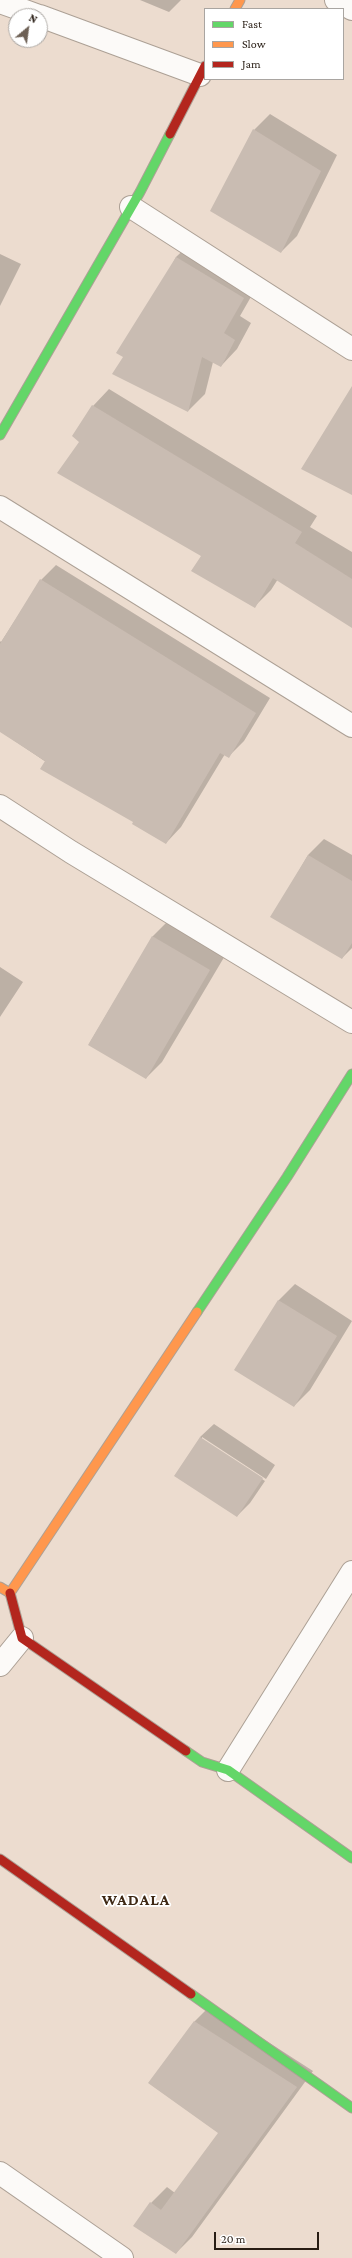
<!DOCTYPE html>
<html>
<head>
<meta charset="utf-8">
<style>
	body { margin:0 }
	#map { position:relative; width:352px; height:2258px; overflow:hidden; background:#ecdccf; font-family:"Crimson Pro",serif }
	canvas { display:block }
	.legend { position:absolute; left:204px; top:8px; width:140px; height:72px; box-sizing:border-box; background:#fff; border:1px solid #a9a5a1; margin:0; padding:5px 7px; list-style:none; font-size:12px; color:#281d14 }
	.legend li { display:flex; align-items:center; gap:8px; height:20px }
	.legend b { width:20px; border:1px solid #a9a5a1 }
	.north { position:absolute; left:8px; top:8px; width:40px; height:40px; box-sizing:border-box; background:#fff; border:1px solid #a9a5a1; border-radius:50%; rotate:29deg; font-size:11px; font-weight:700; line-height:16px; text-align:center; color:#281d14 }
	.north::after { content:''; display:block; margin:auto; width:14px; height:18px; background:#6d6055; clip-path:polygon(50% 0,100% 100%,50% 72%,0 100%) }
	.scale { position:absolute; left:214px; top:2232px; width:105px; height:18px; box-sizing:border-box; border:2px solid #281d14; border-top:0; padding-left:5px; font-size:12px; line-height:14px; white-space:nowrap; color:#281d14; -webkit-text-stroke:3px #fff; paint-order:stroke }
</style>
</head>
<body>
<div id="map">
<canvas width="352" height="2258"></canvas>
<ul class="legend">
<li><b style="height:5px;background:#63d668"></b>Fast</li>
<li><b style="height:5px;background:#ff974d"></b>Slow</li>
<li><b style="height:5px;background:#b3261e"></b>Jam</li>
</ul>
<div class="north">N</div>
<div class="scale">20 m</div>
</div>
<script>
const g = document.querySelector('canvas').getContext('2d');
g.lineJoin = 'round';
function fill(path, color) { g.fillStyle = color; g.fill(path, 'evenodd'); }
function stroke(path, color, width, dash) { g.strokeStyle = color; g.lineWidth = width; g.lineCap = dash ? 'butt' : 'round'; g.setLineDash(dash || []); g.stroke(path); }
function drawText(font, color, halo, rows, align = 'center') {
  g.font = font + ' "Crimson Pro",serif'; g.lineWidth = 3.5; g.setLineDash([]); g.textBaseline = 'middle'; g.strokeStyle = halo; g.fillStyle = color; for (const [text, x, y, turn = 0] of rows) {
    g.save(); g.translate(x, y); g.rotate((+turn || 0) * Math.PI / 180); g.textAlign = isNaN(turn) ? turn : align; if (halo) g.strokeText(text, 0, 0); g.fillText(text, 0, 0); g.restore();
  }
}
fill(new Path2D(`
	M 140,0 L 181,0 L 169,12 Z
	M 270,114 L 337,155 L 297,236 L 281,252 L 254,130 Z
	M 193,241 L 260,281 L 240,316 L 251,323 L 237,349 L 221,366 L 213,362 L 205,394 L 188,411 L 114,373 L 124,357 L 176,257 Z
	M 0,254 L 21,264 L 0,306 Z
	M 109,389 L 317,516 L 310,527 L 352,552 L 352,627 L 278,579 L 271,590 L 255,606 L 80,442 L 93,406 Z
	M 56,565 L 270,698 L 244,741 L 229,756 L 225,754 L 181,827 L 166,843 L 0,731 L 0,641 L 1,642 L 41,580 Z
	M 324,839 L 352,855 L 352,948 L 342,958 L 272,917 L 308,855 Z
	M 169,920 L 226,954 L 162,1062 L 146,1078 L 89,1044 L 153,936 Z
	M 0,967 L 23,982 L 0,1017 Z
	M 295,1284 L 352,1321 L 310,1390 L 294,1406 L 236,1370 L 279,1300 Z
	M 214,1424 L 275,1465 L 266,1479 L 202,1437 L 202,1439 L 265,1481 L 250,1503 L 237,1516 L 200,1437 Z
	M 211,2005 L 313,2071 L 192,2237 L 176,2253 L 151,2203 L 167,2187 L 175,2193 L 219,2133 L 149,2083 L 195,2021 Z`), '#0003');
fill(new Path2D(`
	M 253,129 L 321,171 L 281,253 L 210,211 Z
	M 176,257 L 244,298 L 224,333 L 235,340 L 221,367 L 202,357 L 188,412 L 112,374 L 123,357 L 116,353 Z
	M 352,386 L 352,495 L 301,469 Z
	M 92,405 L 302,532 L 295,543 L 352,579 L 352,628 L 273,578 L 255,608 L 191,571 L 201,556 L 57,473 L 79,442 L 72,436 Z
	M 40,579 L 256,713 L 229,758 L 220,753 L 166,844 L 132,824 L 133,822 L 40,769 L 45,761 L 0,732 L 0,644 Z
	M 308,855 L 352,881 L 352,943 L 342,959 L 270,917 Z
	M 152,936 L 210,970 L 146,1079 L 88,1045 Z
	M 278,1300 L 337,1336 L 294,1407 L 234,1370 Z
	M 200,1437 L 263,1478 L 237,1517 L 174,1476 Z
	M 194,2021 L 297,2087 L 176,2254 L 133,2226 L 150,2202 L 161,2210 L 218,2133 L 148,2083 Z`), '#c9bcb2');
const street = new Path2D(`
	M 336,0 L 352,9
	M 0,2 L 39,16
	M 40,16 L 200,75
	M 131,207 L 352,349
	M 0,507 L 352,726
	M 0,806 L 71,852 L 352,1022
	M 0,1665 L 22,1638
	M 228,1770 L 352,1572
	M 0,2173 L 122,2258`);
const fast = new Path2D(`
	M 0,435 L 140,192 L 170,134
	M 197,1312 L 287,1177 L 352,1074
	M 186,1751 L 202,1762 L 228,1770 L 352,1858
	M 191,1994 L 352,2108`);
const slow = new Path2D(`
	M 235,9 L 240,0
	M 0,1587 L 10,1593 L 197,1312`);
const jam = new Path2D(`
	M 170,134 L 205,66
	M 10,1593 L 22,1638 L 186,1751
	M 0,1859 L 191,1994`);
stroke(street, '#aca095', 24);
stroke(fast, '#aca095', 11);
stroke(slow, '#aca095', 11);
stroke(jam, '#aca095', 11);
stroke(street, '#fcfaf8', 22);
stroke(fast, '#63d668', 9);
stroke(slow, '#ff974d', 9);
stroke(jam, '#b3261e', 9);
g.letterSpacing = '1px';
drawText('bold 16px', '#3e2814', '#fff', [
	["WADALA",136,1900]
]);
g.letterSpacing = '0px';
</script>
</body>
</html>
